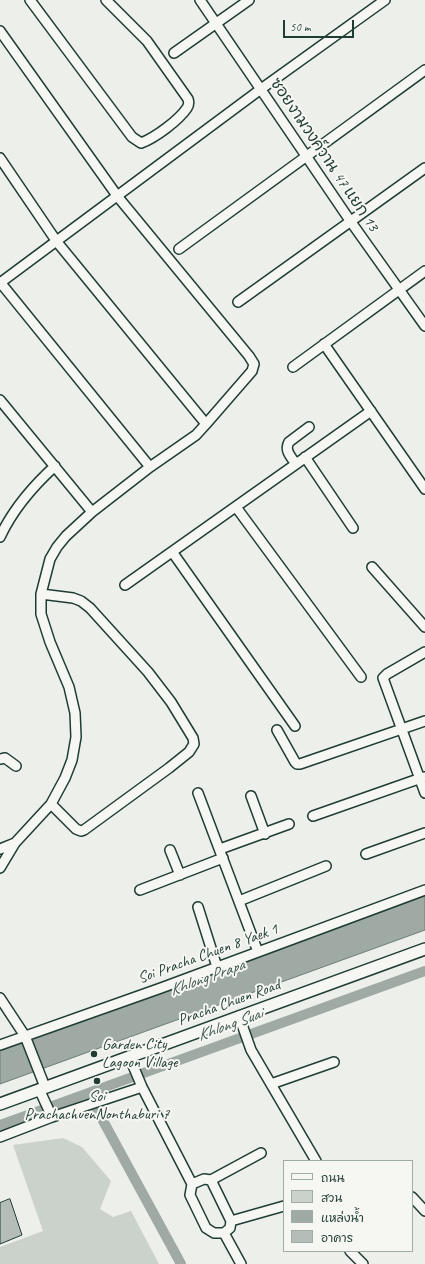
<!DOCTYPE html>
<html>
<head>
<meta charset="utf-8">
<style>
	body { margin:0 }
	#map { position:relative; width:425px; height:1264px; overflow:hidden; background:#edefea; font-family:Caveat,"Playpen Sans Thai",sans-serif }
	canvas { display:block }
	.legend { position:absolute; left:283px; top:1160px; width:130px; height:92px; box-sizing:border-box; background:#f6f6f2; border:1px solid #a0aca6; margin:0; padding:5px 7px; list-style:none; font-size:12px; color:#1f3d34 }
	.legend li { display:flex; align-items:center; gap:8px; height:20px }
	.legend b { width:20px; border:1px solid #a0aca6 }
	.scale { position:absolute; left:283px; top:20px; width:71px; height:18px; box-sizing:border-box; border:2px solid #1f3d34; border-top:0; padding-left:5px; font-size:12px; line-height:14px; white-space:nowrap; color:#1f3d34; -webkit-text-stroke:3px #f6f6f2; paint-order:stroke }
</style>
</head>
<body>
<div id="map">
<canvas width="425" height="1264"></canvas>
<ul class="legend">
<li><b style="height:5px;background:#f6f6f2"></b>ถนน</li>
<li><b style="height:11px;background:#cbd2cc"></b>สวน</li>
<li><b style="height:11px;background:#9faaa4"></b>แหล่งน้ำ</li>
<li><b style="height:11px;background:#b4bdb8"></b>อาคาร</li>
</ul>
<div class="scale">50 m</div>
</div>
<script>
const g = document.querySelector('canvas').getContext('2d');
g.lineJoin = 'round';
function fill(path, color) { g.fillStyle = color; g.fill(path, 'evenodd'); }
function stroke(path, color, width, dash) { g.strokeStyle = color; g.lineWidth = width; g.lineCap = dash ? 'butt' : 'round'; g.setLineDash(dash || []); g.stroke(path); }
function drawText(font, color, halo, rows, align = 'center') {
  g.font = font + ' Caveat,"Playpen Sans Thai",sans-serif'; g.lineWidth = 4; g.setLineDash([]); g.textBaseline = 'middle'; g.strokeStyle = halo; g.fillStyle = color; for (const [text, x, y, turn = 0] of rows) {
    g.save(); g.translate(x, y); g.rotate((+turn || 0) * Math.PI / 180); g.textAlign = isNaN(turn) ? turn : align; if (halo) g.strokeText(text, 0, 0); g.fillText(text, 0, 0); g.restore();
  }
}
fill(new Path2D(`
	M 63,1138 L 82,1147 L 111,1181 L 100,1209 L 113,1217 L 131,1211 L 159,1264 L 0,1264 L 0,1247 L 43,1231 L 13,1145 Z`), '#cbd2cc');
const water = new Path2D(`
	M 425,894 L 425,930 L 0,1084 L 0,1048 Z`);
fill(water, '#9faaa4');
stroke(water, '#6c7e77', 1);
stroke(new Path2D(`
	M 89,1095 L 181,1264
	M 0,1125 L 425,971`), '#9faaa4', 10);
const building = new Path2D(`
	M 10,1199 L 22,1235 L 0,1244 L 0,1203 Z`);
fill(building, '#b4bdb8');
stroke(building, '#1f3d34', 1);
const minor = new Path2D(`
	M 30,0 L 132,137 L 141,143 C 155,138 179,120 187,108 C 189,105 189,102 188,99 L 147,41 L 106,0
	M 200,0 L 351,222 L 425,326
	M 0,31 L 118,197 L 249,356 L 254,364 L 252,371 L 206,424 L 196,435 L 150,467 L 92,512 L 66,536 L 57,547 L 50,559 L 41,594 L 41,614 L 50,642 L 69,687 L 75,713 L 76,737 L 72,760 L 65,778 L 51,804 L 15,843 L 0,868
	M 174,53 L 249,0
	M 0,158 L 57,242 L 206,424
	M 179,249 L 425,70
	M 0,282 L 150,467
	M 0,283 L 261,89 L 385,0
	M 238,302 L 425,168
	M 324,344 L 425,489
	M 293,367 L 425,271
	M 0,400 L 92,512
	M 305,457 L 353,528
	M 296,464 C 291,457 284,450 289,442 L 309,427
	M 236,507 L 361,677
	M 0,537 C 13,509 32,487 55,466
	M 173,553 L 295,726
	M 372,567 L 425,627
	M 125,585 L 371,411
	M 41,594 L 73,598 L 81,601 L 90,608 L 148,672 L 171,702 L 193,738 L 194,744 L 189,752 L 169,768 L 84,830 L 81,831 L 76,829 L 51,804
	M 425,652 L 387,674 L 383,678 L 425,793
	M 277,730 L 295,762 L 297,764 L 300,764 L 425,721
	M 0,759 L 5,758 L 16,766
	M 198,793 L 258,952
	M 251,796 L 265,834
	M 313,816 L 424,777
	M 0,849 L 15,843
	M 220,849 L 289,824
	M 170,850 L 180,875
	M 366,854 L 425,833
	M 140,890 L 223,858
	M 239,901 L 326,866
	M 198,907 L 217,967
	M 0,998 L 25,1036 L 45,1087
	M 239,1016 L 251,1050 L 316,1161
	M 0,1045 L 161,988 L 425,890
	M 129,1056 L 142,1087 L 192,1184
	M 271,1084 L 334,1062
	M 39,1089 L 52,1117
	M 0,1137 L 52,1117 L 142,1087
	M 204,1179 L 211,1180 L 231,1221 L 230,1228 L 224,1233 L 214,1233 L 206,1228 L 190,1195 L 192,1184 Z
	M 211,1180 L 261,1153
	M 412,1197 L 425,1211
	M 231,1221 L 284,1206
	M 224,1233 L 241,1264
	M 350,1251 L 363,1264`);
const major = new Path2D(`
	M 0,1104 L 425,949`);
stroke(minor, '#1f3d34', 12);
stroke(major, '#1f3d34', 14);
stroke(minor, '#f6f6f2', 9);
stroke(major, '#f6f6f2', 11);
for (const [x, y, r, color] of [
	[94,1054,4,"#1f3d34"],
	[97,1081,4,"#1f3d34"]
]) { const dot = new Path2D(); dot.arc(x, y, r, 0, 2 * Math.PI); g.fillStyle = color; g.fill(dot); stroke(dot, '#f6f6f2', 1.5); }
drawText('16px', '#1f3d34', '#f6f6f2', [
	["ซอยงามวงค์วาน 47 แยก 13",324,155,56],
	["Soi Pracha Chuen 8 Yaek 1",208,954,-20],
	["Pracha Chuen Road",229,1003,-20]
]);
drawText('16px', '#1f3d34', '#f6f6f2', [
	["Garden City",102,1045],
	["Lagoon Village",102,1063],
	["Soi",97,1097,"center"],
	["PrachachuenNonthaburi 7",97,1115,"center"]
], 'left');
drawText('italic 17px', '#3f5850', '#f6f6f2', [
	["Khlong Prapa",207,978,-20],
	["Khlong Suai",230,1025,-20]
]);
</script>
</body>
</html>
